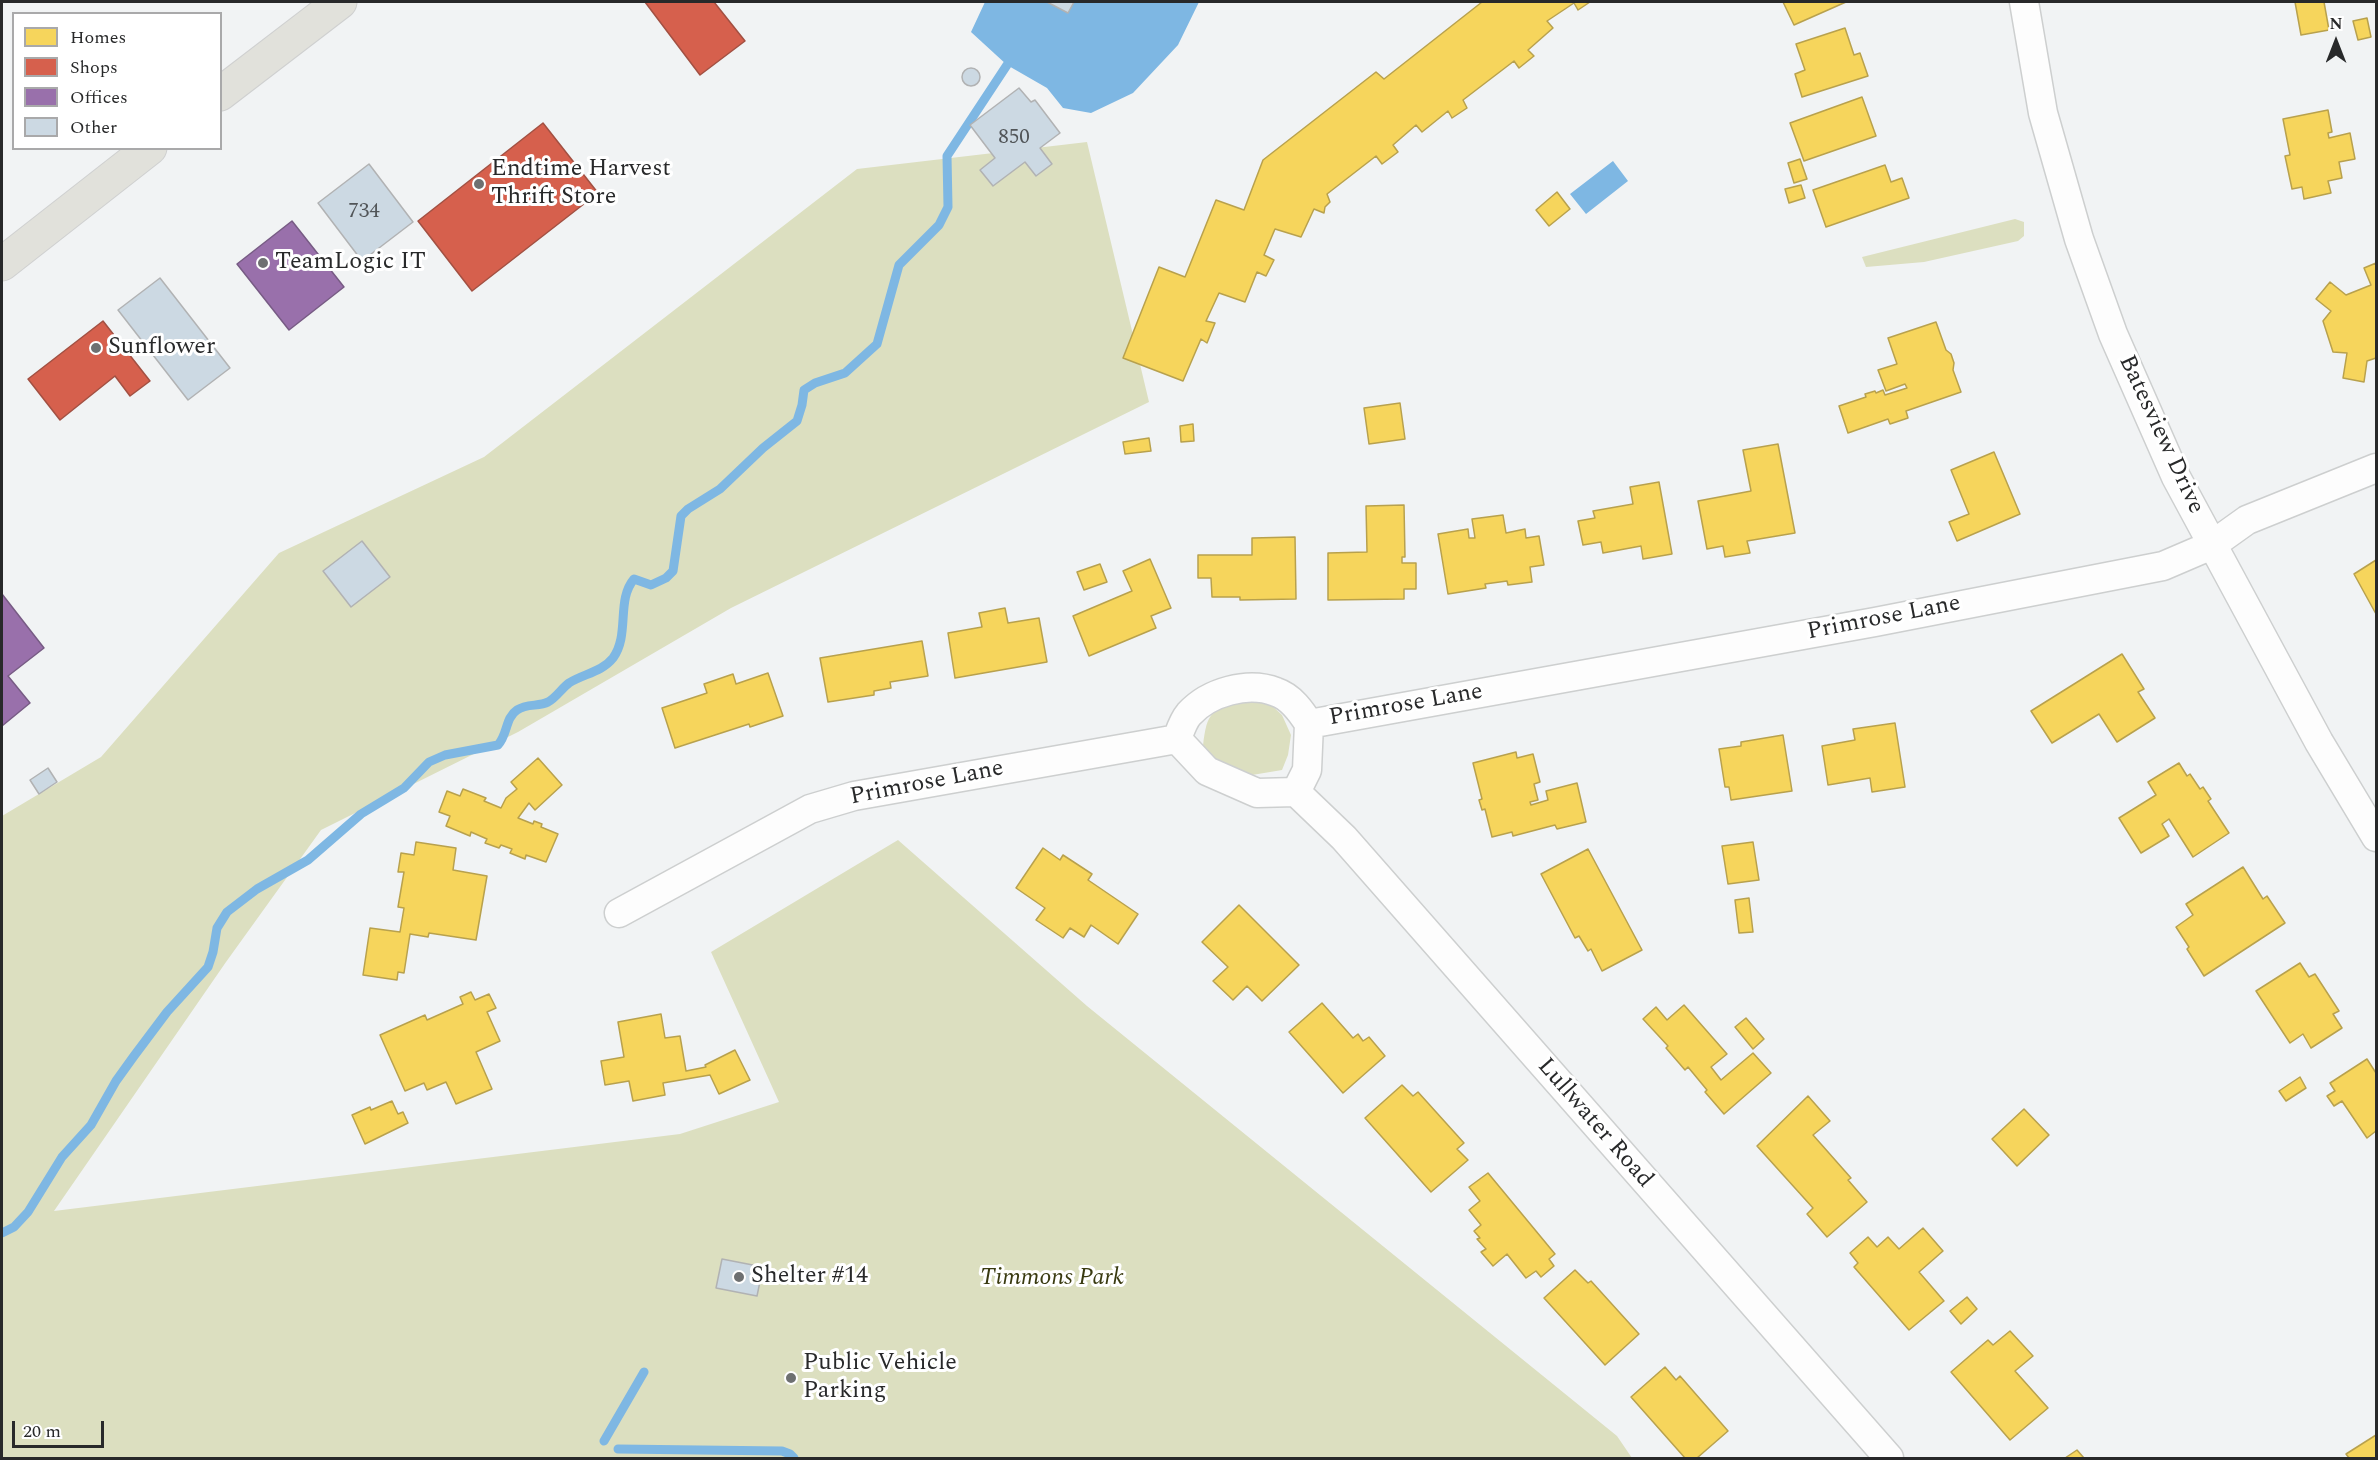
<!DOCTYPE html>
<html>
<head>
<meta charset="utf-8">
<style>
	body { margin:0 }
	#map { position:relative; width:2378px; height:1460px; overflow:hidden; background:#f1f3f4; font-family:Spectral,serif }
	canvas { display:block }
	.frame { position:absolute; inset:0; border:3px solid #28292a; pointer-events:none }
	.legend { position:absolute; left:12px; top:12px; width:210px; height:138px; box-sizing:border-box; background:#fff; border:2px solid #a9a9aa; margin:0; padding:8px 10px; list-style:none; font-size:18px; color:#28292a }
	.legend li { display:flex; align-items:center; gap:12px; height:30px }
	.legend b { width:30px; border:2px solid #a9a9aa }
	.north { position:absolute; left:2306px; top:12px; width:60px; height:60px; -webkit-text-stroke:4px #fff; paint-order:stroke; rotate:0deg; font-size:16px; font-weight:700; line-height:24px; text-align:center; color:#28292a }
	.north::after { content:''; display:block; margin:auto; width:21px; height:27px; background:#28292a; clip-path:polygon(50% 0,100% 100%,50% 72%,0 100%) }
	.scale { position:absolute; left:12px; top:1421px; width:92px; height:27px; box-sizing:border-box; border:3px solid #28292a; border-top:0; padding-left:8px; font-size:18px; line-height:21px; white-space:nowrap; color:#28292a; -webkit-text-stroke:4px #fff; paint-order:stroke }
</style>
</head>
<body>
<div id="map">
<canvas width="2378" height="1460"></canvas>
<div class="frame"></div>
<ul class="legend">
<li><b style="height:16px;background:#f6d55c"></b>Homes</li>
<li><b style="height:16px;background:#d6604d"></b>Shops</li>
<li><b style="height:16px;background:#9970ab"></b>Offices</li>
<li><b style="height:16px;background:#ccd9e3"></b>Other</li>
</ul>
<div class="north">N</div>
<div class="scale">20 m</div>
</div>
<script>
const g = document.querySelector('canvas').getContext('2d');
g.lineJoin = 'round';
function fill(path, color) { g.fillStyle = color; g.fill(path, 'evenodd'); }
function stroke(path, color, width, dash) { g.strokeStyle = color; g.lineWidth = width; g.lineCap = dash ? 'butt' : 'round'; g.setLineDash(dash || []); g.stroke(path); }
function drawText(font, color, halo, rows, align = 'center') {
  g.font = font + ' Spectral,serif'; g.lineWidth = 6; g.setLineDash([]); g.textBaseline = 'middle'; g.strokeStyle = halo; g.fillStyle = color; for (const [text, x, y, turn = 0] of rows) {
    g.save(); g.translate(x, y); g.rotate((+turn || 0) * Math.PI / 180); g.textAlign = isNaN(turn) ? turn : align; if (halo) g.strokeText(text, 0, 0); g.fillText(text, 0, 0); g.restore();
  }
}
fill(new Path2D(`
	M 1087,142 L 1149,402 L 731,608 L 518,732 L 321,830 L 226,962 L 54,1211 L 680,1134 L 779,1102 L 711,952 L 898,840 L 1087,1006 L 1617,1436 L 1632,1458 L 2,1458 L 2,816 L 101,757 L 279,553 L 484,457 L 857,169 Z
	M 2015,219 L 2024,222 L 2024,236 L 2018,241 L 1924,262 L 1866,267 L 1862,257 Z
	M 1243,700 L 1268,702 L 1282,715 L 1291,735 L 1288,755 L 1282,770 L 1252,775 L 1221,765 L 1203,746 C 1207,711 1211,711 1243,700 Z`), '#dcdfc0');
fill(new Path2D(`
	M 985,2 L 1199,2 L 1178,45 L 1133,93 L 1091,113 L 1063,108 L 1047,88 L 1007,65 L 971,32 Z
	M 1613,161 L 1628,181 L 1586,214 L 1570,194 Z`), '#7eb7e3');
const homes = new Path2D(`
	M 1482,2 L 1590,2 L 1578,10 L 1574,3 L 1547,21 L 1553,28 L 1528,50 L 1534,56 L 1519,68 L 1514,61 L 1463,100 L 1467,108 L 1452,118 L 1448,111 L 1422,132 L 1416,125 L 1393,145 L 1398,152 L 1382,164 L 1376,156 L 1327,194 L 1330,202 L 1325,207 L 1324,213 L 1314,209 L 1301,237 L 1275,229 L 1264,255 L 1274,260 L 1266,276 L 1257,272 L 1245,302 L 1219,293 L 1206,321 L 1215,323 L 1207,343 L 1201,339 L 1183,381 L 1123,358 L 1159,267 L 1185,277 L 1216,200 L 1244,210 L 1263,160 L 1376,72 L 1384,79 Z
	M 1783,2 L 1846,2 L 1794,25 Z
	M 2295,2 L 2324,2 L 2329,30 L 2301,35 Z
	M 2367,18 L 2371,37 L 2358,40 L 2353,21 Z
	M 1845,28 L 1854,55 L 1860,53 L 1868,76 L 1802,97 L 1795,74 L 1805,70 L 1796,44 Z
	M 1862,97 L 1876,136 L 1804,161 L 1790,123 Z
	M 2328,110 L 2332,132 L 2328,133 L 2329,138 L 2350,133 L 2355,159 L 2339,162 L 2342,178 L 2328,181 L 2331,193 L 2304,199 L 2302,187 L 2292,189 L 2285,156 L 2290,155 L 2283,119 Z
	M 1800,159 L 1807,179 L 1794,183 L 1788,163 Z
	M 1885,165 L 1891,182 L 1902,178 L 1909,198 L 1826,227 L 1813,190 Z
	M 1801,185 L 1805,198 L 1789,203 L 1785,189 Z
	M 1557,192 L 1570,209 L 1549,226 L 1536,210 Z
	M 2376,263 L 2376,358 L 2367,361 L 2364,382 L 2343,378 L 2347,353 L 2333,352 L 2323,321 L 2331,311 L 2316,299 L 2330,282 L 2346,295 L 2371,285 L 2364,268 Z
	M 1936,322 L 1946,350 L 1951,354 L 1954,363 L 1953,370 L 1961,392 L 1906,411 L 1908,418 L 1890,424 L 1888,419 L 1848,433 L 1839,406 L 1866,397 L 1865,394 L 1875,391 L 1876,393 L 1883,390 L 1885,395 L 1907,388 L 1905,384 L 1886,391 L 1878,370 L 1897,364 L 1888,338 Z
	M 1400,403 L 1405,439 L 1369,444 L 1364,408 Z
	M 1193,424 L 1194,441 L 1181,442 L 1180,426 Z
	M 1149,438 L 1151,451 L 1125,454 L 1123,442 Z
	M 1778,444 L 1795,533 L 1747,541 L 1750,553 L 1725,557 L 1723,546 L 1707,549 L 1698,501 L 1751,491 L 1743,450 Z
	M 1994,452 L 2020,514 L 1957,541 L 1949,522 L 1969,514 L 1951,470 Z
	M 1659,482 L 1672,554 L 1643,559 L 1641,546 L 1603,553 L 1601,542 L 1583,545 L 1578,521 L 1595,518 L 1593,511 L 1633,504 L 1630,487 Z
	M 1404,505 L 1405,557 L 1402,557 L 1402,563 L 1416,563 L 1416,589 L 1404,589 L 1404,599 L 1328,600 L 1328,553 L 1367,552 L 1366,506 Z
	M 1503,515 L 1506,533 L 1525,529 L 1526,538 L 1539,536 L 1544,565 L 1530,567 L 1532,582 L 1508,585 L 1507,581 L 1485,584 L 1486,588 L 1448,594 L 1438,534 L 1468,529 L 1469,538 L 1475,538 L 1472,519 Z
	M 1295,537 L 1296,599 L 1240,600 L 1240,597 L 1212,597 L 1211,578 L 1198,578 L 1198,555 L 1252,555 L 1252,538 Z
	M 1150,559 L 1171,608 L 1151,616 L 1156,628 L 1089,656 L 1073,616 L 1132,591 L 1123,571 Z
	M 2376,560 L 2376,614 L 2354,574 Z
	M 1100,564 L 1107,582 L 1084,590 L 1077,572 Z
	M 1005,608 L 1008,623 L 1039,618 L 1047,662 L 955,678 L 948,633 L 982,627 L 979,613 Z
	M 922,641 L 928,676 L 890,682 L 891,688 L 874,691 L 874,695 L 828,702 L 820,658 Z
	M 2122,654 L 2144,689 L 2138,692 L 2155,718 L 2117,742 L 2099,714 L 2052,743 L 2031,711 Z
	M 768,673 L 783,716 L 750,727 L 749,724 L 675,748 L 662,708 L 707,693 L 704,684 L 733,674 L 736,684 Z
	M 1895,723 L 1905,787 L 1872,792 L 1870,778 L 1828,785 L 1822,746 L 1855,740 L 1853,729 Z
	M 1783,735 L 1792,791 L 1731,800 L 1729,787 L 1725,787 L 1719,749 L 1741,746 L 1741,742 Z
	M 1516,752 L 1517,758 L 1533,754 L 1540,782 L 1534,784 L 1538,800 L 1530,802 L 1531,805 L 1548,800 L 1546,791 L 1577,783 L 1586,822 L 1557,829 L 1555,825 L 1513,836 L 1512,832 L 1492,837 L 1485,809 L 1482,810 L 1479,800 L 1482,799 L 1473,763 Z
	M 538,758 L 562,785 L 535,810 L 529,803 L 518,818 L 533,824 L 534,821 L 542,824 L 541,827 L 558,834 L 546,862 L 526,855 L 525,859 L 510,853 L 512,849 L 501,845 L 499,848 L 485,843 L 487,839 L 471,832 L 470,836 L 446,826 L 450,816 L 439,812 L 447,791 L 460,796 L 463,789 L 486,798 L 484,801 L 501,808 L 506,798 L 517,789 L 511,782 Z
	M 2179,763 L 2187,776 L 2190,774 L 2200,789 L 2203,787 L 2211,799 L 2208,801 L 2229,833 L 2193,857 L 2169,819 L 2162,824 L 2169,836 L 2141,853 L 2119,818 L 2156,795 L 2148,782 Z
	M 416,842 L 456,848 L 453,870 L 487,876 L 476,940 L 429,933 L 428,937 L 410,934 L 404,973 L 398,972 L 397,980 L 363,975 L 370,928 L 400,932 L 404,908 L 398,907 L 404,872 L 398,872 L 401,853 L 414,855 Z
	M 1753,842 L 1759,880 L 1728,884 L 1722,846 Z
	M 1043,848 L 1060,860 L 1063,855 L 1092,874 L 1088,880 L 1138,914 L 1118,944 L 1091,925 L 1084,937 L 1070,928 L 1063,938 L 1036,920 L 1045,908 L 1016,888 Z
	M 1588,849 L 1642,950 L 1602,971 L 1591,949 L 1588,951 L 1579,936 L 1575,938 L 1541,874 Z
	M 2243,867 L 2263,899 L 2267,896 L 2285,923 L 2204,976 L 2187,949 L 2189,947 L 2176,927 L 2193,915 L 2186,904 Z
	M 1749,898 L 1753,932 L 1739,933 L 1735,900 Z
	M 1239,905 L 1299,965 L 1262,1001 L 1247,986 L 1233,1000 L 1213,981 L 1228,967 L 1202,942 Z
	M 2300,963 L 2309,977 L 2315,974 L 2339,1011 L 2333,1014 L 2342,1028 L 2311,1048 L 2303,1034 L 2290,1043 L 2256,991 Z
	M 471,992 L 475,1000 L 489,994 L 496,1008 L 487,1012 L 500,1041 L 476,1052 L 492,1089 L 456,1104 L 446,1082 L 427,1090 L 424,1083 L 405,1091 L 380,1035 L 425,1015 L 427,1020 L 463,1004 L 460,997 Z
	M 1322,1003 L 1353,1038 L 1358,1034 L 1363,1041 L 1369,1037 L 1385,1056 L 1343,1093 L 1289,1032 Z
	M 1684,1005 L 1727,1054 L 1711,1067 L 1721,1080 L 1753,1053 L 1771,1073 L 1724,1114 L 1705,1092 L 1707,1090 L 1688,1067 L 1685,1070 L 1666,1048 L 1668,1046 L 1643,1019 L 1656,1007 L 1667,1020 Z
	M 661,1014 L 665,1038 L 680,1036 L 686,1071 L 706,1067 L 705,1065 L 735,1050 L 750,1080 L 719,1094 L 710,1075 L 663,1083 L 665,1095 L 633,1101 L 629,1081 L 605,1085 L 601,1061 L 624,1057 L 618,1022 Z
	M 1746,1018 L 1764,1039 L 1753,1049 L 1735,1027 Z
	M 2367,1059 L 2376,1073 L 2376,1131 L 2367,1138 L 2342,1101 L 2334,1106 L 2327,1096 L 2335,1091 L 2330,1083 Z
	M 2300,1077 L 2306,1088 L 2286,1101 L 2279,1091 Z
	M 1402,1085 L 1413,1096 L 1418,1092 L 1464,1143 L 1457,1149 L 1468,1160 L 1431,1192 L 1365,1118 Z
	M 1808,1096 L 1830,1121 L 1813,1135 L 1851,1178 L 1848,1180 L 1867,1202 L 1827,1237 L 1807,1214 L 1813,1208 L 1757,1146 Z
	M 392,1101 L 398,1114 L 403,1112 L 408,1123 L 365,1144 L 352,1115 L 370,1107 L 371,1110 Z
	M 2024,1109 L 2049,1135 L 2017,1166 L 1992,1139 Z
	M 1488,1173 L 1555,1254 L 1549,1259 L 1554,1266 L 1541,1277 L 1536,1271 L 1526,1278 L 1507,1254 L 1493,1266 L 1481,1252 L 1486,1249 L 1477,1239 L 1480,1238 L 1474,1231 L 1481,1225 L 1469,1210 L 1480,1201 L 1469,1187 Z
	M 1923,1228 L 1943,1251 L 1919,1272 L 1944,1301 L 1909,1330 L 1854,1267 L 1858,1263 L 1850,1253 L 1868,1237 L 1877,1247 L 1888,1237 L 1899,1249 Z
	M 1575,1270 L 1588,1283 L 1591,1281 L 1639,1334 L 1605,1365 L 1544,1298 Z
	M 1967,1297 L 1977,1309 L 1961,1324 L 1950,1311 Z
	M 2010,1331 L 2033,1356 L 2015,1371 L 2048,1408 L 2010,1440 L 1951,1372 L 1988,1340 L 1993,1345 Z
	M 1665,1367 L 1676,1380 L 1680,1376 L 1728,1431 L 1697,1458 L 1685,1458 L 1631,1397 Z
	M 2376,1435 L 2376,1458 L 2349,1458 L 2346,1454 Z
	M 2077,1450 L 2084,1458 L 2065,1458 Z`);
fill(homes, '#f6d55c');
stroke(homes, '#b8a14d', 1.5);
const shops = new Path2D(`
	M 645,2 L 714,2 L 745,41 L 700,75 Z
	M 543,123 L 598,193 L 472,291 L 418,221 Z
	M 103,321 L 150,381 L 130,396 L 115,376 L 60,420 L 28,379 Z`);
fill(shops, '#d6604d');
stroke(shops, '#a25042', 1.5);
const offices = new Path2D(`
	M 292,221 L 344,287 L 289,330 L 237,264 Z
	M 2,594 L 44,648 L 8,676 L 30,703 L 2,726 Z`);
fill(offices, '#9970ab');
stroke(offices, '#775b84', 1.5);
stroke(new Path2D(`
	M 2,1233 L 14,1227 L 28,1212 L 62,1157 L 91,1125 L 116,1081 L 134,1056 L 167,1012 L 208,967 L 213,952 L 217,928 L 227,912 L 257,889 L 308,860 L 361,814 L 404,788 L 429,762 L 445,755 L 498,745 C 508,734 505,718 517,710 C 527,703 539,707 548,702 C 556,698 562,688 569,683 C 583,674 602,672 613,658 C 630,635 616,600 634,579 L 651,585 L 666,578 L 673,571 L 681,516 L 688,509 L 720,489 L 763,448 L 797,421 L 802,405 L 804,390 L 815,383 L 845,373 L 877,344 L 899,265 L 939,225 L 948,207 L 947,156 L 1007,65
	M 604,1441 L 644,1372
	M 618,1449 L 782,1451 L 790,1454 L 794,1458`), '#7eb7e3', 9);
const building = new Path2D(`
	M 1047,2 L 1074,2 L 1068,13 Z
	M962 77a9 9 0 1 1 18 0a9 9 0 1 1-18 0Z
	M 1019,88 L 1031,102 L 1035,100 L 1060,133 L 1040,148 L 1052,164 L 1036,176 L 1025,162 L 993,186 L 980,170 L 995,158 L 970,125 Z
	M 369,164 L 413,222 L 362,261 L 318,203 Z
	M 160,278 L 230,368 L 188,400 L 118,310 Z
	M 362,541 L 390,577 L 351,607 L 323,571 Z
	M 48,768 L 57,782 L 39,794 L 30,780 Z
	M 722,1259 L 763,1267 L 757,1296 L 716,1288 Z`);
fill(building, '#ccd9e3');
stroke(building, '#b1b2b3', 1.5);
const minor = new Path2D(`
	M 2024,2 L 2043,113 L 2079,239 L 2113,334 L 2176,477 L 2319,742 L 2376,837
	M 1309,724 L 1307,770 L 1296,792 L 1344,838 L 1889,1458
	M 1177,739 L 1207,771 L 1257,793 L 1296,792
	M 619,913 L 810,809 L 854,796 L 1177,739 C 1180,731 1183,721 1189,714 C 1209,692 1248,681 1276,692 C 1291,697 1301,711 1309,724 L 1875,622 L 2163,566 L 2212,545 L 2247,520 L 2376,468`);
const primary = new Path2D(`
	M 220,94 L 340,2
	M 2,264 L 150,148`);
stroke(minor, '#cdcfcf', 31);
stroke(primary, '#cfd0d0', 35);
stroke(minor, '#fdfdfd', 28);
stroke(primary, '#e1e1db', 33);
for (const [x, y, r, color] of [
	[479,184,6,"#6e7071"],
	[263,263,6,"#6e7071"],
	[96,348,6,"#6e7071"],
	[739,1277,6,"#6e7071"],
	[791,1378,6,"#6e7071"]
]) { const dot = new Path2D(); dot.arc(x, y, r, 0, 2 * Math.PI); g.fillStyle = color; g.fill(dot); stroke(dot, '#fff', 2); }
drawText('21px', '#515558', null, [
	["850",1014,139],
	["734",364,213]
]);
drawText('24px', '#28292a', '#fff', [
	["Endtime Harvest",491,170],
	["Thrift Store",491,198],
	["TeamLogic IT",275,263],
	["Sunflower",108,348],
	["Shelter #14",751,1277],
	["Public Vehicle",803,1364],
	["Parking",803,1392]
], 'left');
drawText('24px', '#28292a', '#fff', [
	["Batesview Drive",2160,435,65],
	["Primrose Lane",1884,619,-11],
	["Primrose Lane",1406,706,-10],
	["Primrose Lane",927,784,-11],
	["Lullwater Road",1594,1124,49]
]);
drawText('italic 24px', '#393a10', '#fff', [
	["Timmons Park",1052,1279]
]);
</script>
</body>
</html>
